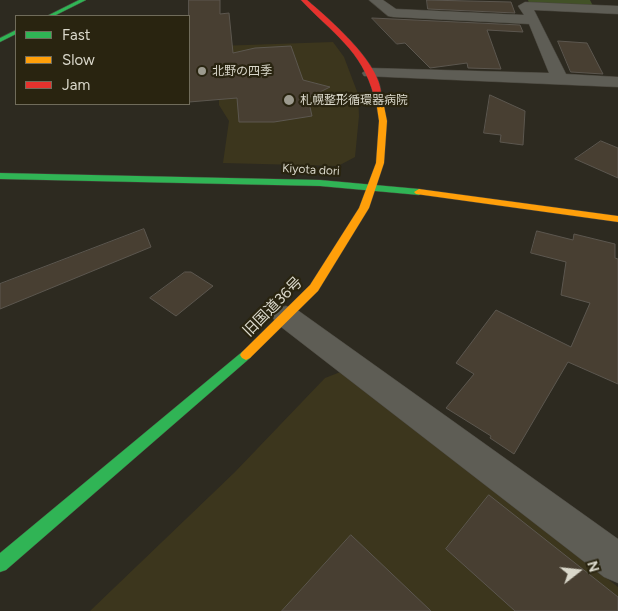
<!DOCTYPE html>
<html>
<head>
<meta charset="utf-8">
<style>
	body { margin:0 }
	#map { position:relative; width:618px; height:611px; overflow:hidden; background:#2d2a20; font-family:Figtree,sans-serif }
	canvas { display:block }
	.legend { position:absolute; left:15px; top:15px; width:175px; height:90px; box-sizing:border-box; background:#292410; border:1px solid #706c5b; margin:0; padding:6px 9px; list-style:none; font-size:15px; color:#dad8cb }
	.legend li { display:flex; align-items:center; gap:10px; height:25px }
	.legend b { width:25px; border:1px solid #706c5b }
	.north { position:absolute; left:553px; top:546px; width:50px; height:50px; -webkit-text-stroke:4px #292410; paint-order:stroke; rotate:74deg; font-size:14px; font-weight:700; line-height:20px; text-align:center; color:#dad8cb }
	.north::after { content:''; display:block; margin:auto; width:18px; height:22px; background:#dad8cb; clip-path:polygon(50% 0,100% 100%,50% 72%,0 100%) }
</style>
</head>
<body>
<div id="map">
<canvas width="618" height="611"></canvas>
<ul class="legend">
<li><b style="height:6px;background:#30b455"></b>Fast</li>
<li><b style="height:6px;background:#ff9f0a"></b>Slow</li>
<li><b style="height:6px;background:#e5322d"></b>Jam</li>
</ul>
<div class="north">N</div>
</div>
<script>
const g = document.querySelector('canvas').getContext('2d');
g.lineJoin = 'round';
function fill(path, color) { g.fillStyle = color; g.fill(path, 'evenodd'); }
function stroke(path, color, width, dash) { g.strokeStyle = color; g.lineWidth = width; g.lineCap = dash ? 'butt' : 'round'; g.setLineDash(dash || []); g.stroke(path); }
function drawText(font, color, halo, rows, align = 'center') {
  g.font = font + ' Figtree,"Noto Sans JP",sans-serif'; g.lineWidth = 4.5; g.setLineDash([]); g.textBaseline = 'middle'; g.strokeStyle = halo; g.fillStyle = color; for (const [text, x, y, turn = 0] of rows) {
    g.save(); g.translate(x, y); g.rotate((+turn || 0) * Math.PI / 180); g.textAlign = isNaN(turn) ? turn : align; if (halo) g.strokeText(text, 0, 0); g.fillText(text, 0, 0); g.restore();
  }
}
fill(new Path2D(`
	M 333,42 L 344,57 L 358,94 L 359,116 L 355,157 L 338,166 L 223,163 L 229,121 L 219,105 L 218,46 Z
	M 343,371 L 618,587 L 618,611 L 90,611 L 235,472 L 325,378 Z`), '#3c361d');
fill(new Path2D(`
	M 528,0 L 590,0 L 593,6 L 529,3 Z`), '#425127');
const building = new Path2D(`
	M 189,0 L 220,0 L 220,14 L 229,13 L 233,53 L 255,48 L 291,46 L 303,80 L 330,87 L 308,98 L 312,116 L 274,122 L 239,122 L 237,98 L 189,102 Z
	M 427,0 L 511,2 L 515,13 L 428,9 Z
	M 372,18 L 520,25 L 523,32 L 487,30 L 501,69 L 468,68 L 467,63 L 430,68 L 405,43 L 397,44 Z
	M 558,41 L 587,43 L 603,74 L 571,72 Z
	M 490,95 L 525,111 L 523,145 L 500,142 L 501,135 L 484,133 Z
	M 601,141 L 618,148 L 618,178 L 575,159 Z
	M 144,229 L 151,247 L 0,309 L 0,284 Z
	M 537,231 L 573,240 L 574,234 L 615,244 L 615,258 L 618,259 L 618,384 L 568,362 L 514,454 L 490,438 L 491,436 L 446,408 L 474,374 L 456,363 L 496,310 L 571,347 L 590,303 L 561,295 L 566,262 L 531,253 Z
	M 185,272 L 191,272 L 213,286 L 176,316 L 150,298 Z
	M 489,495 L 618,597 L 618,611 L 515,611 L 446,549 Z
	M 351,535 L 431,611 L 282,611 Z`);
fill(building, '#483f32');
stroke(building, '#5c574f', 1);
const street = new Path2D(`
	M 369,0 L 383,0 L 396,9 L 524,15 L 518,6 L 525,2 L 618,6 L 618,14 L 534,10 L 566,74 L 618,77 L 618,87 L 364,76 L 362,73 L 370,68 L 549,73 L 529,24 L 393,17 L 388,16 Z
	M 286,306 L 296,309 L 618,539 L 618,583 L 604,577 L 276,323 L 272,316 L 276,309 Z`);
const fast = new Path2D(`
	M 79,0 L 86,0 L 54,16 L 47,16 Z
	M 16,30 L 16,34 L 0,42 L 0,38 Z
	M 0,173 L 320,180 L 419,189 L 424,192 L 419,195 L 320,186 L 0,179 Z
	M 246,350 L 250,352 L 252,355 L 250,358 L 6,570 L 0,572 L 0,553 L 242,352 Z`);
const slow = new Path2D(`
	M 375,94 L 382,96 L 387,121 L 384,163 L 369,208 L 318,291 L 250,358 L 246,360 L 242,358 L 240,355 L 242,352 L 310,285 L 359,208 L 376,163 L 379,121 Z
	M 419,189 L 618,216 L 618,222 L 416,194 L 414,192 Z`);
const jam = new Path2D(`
	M 301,0 L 307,0 C 329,19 385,66 381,98 L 374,96 C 362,50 332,33 301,0 Z`);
stroke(street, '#48453c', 1);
stroke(fast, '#48453c', 1);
stroke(slow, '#48453c', 1);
stroke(jam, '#48453c', 1);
fill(street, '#5e5d55');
fill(fast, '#30b455');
fill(slow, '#ff9f0a');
fill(jam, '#e5322d');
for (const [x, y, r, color] of [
	[202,71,5,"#9d9b8f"],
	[289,100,6,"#9d9b8f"]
]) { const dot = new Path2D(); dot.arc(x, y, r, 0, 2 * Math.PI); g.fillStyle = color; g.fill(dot); stroke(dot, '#292410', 2); }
drawText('12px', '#dad8cb', '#292410', [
	["北野の四季",212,71],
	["札幌整形循環器病院",300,100]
], 'left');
drawText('12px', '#dad8cb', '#292410', [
	["Kiyota dori",311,170,3]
]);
drawText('15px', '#dad8cb', '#292410', [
	["旧国道36号",273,307,-45]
]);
</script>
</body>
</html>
